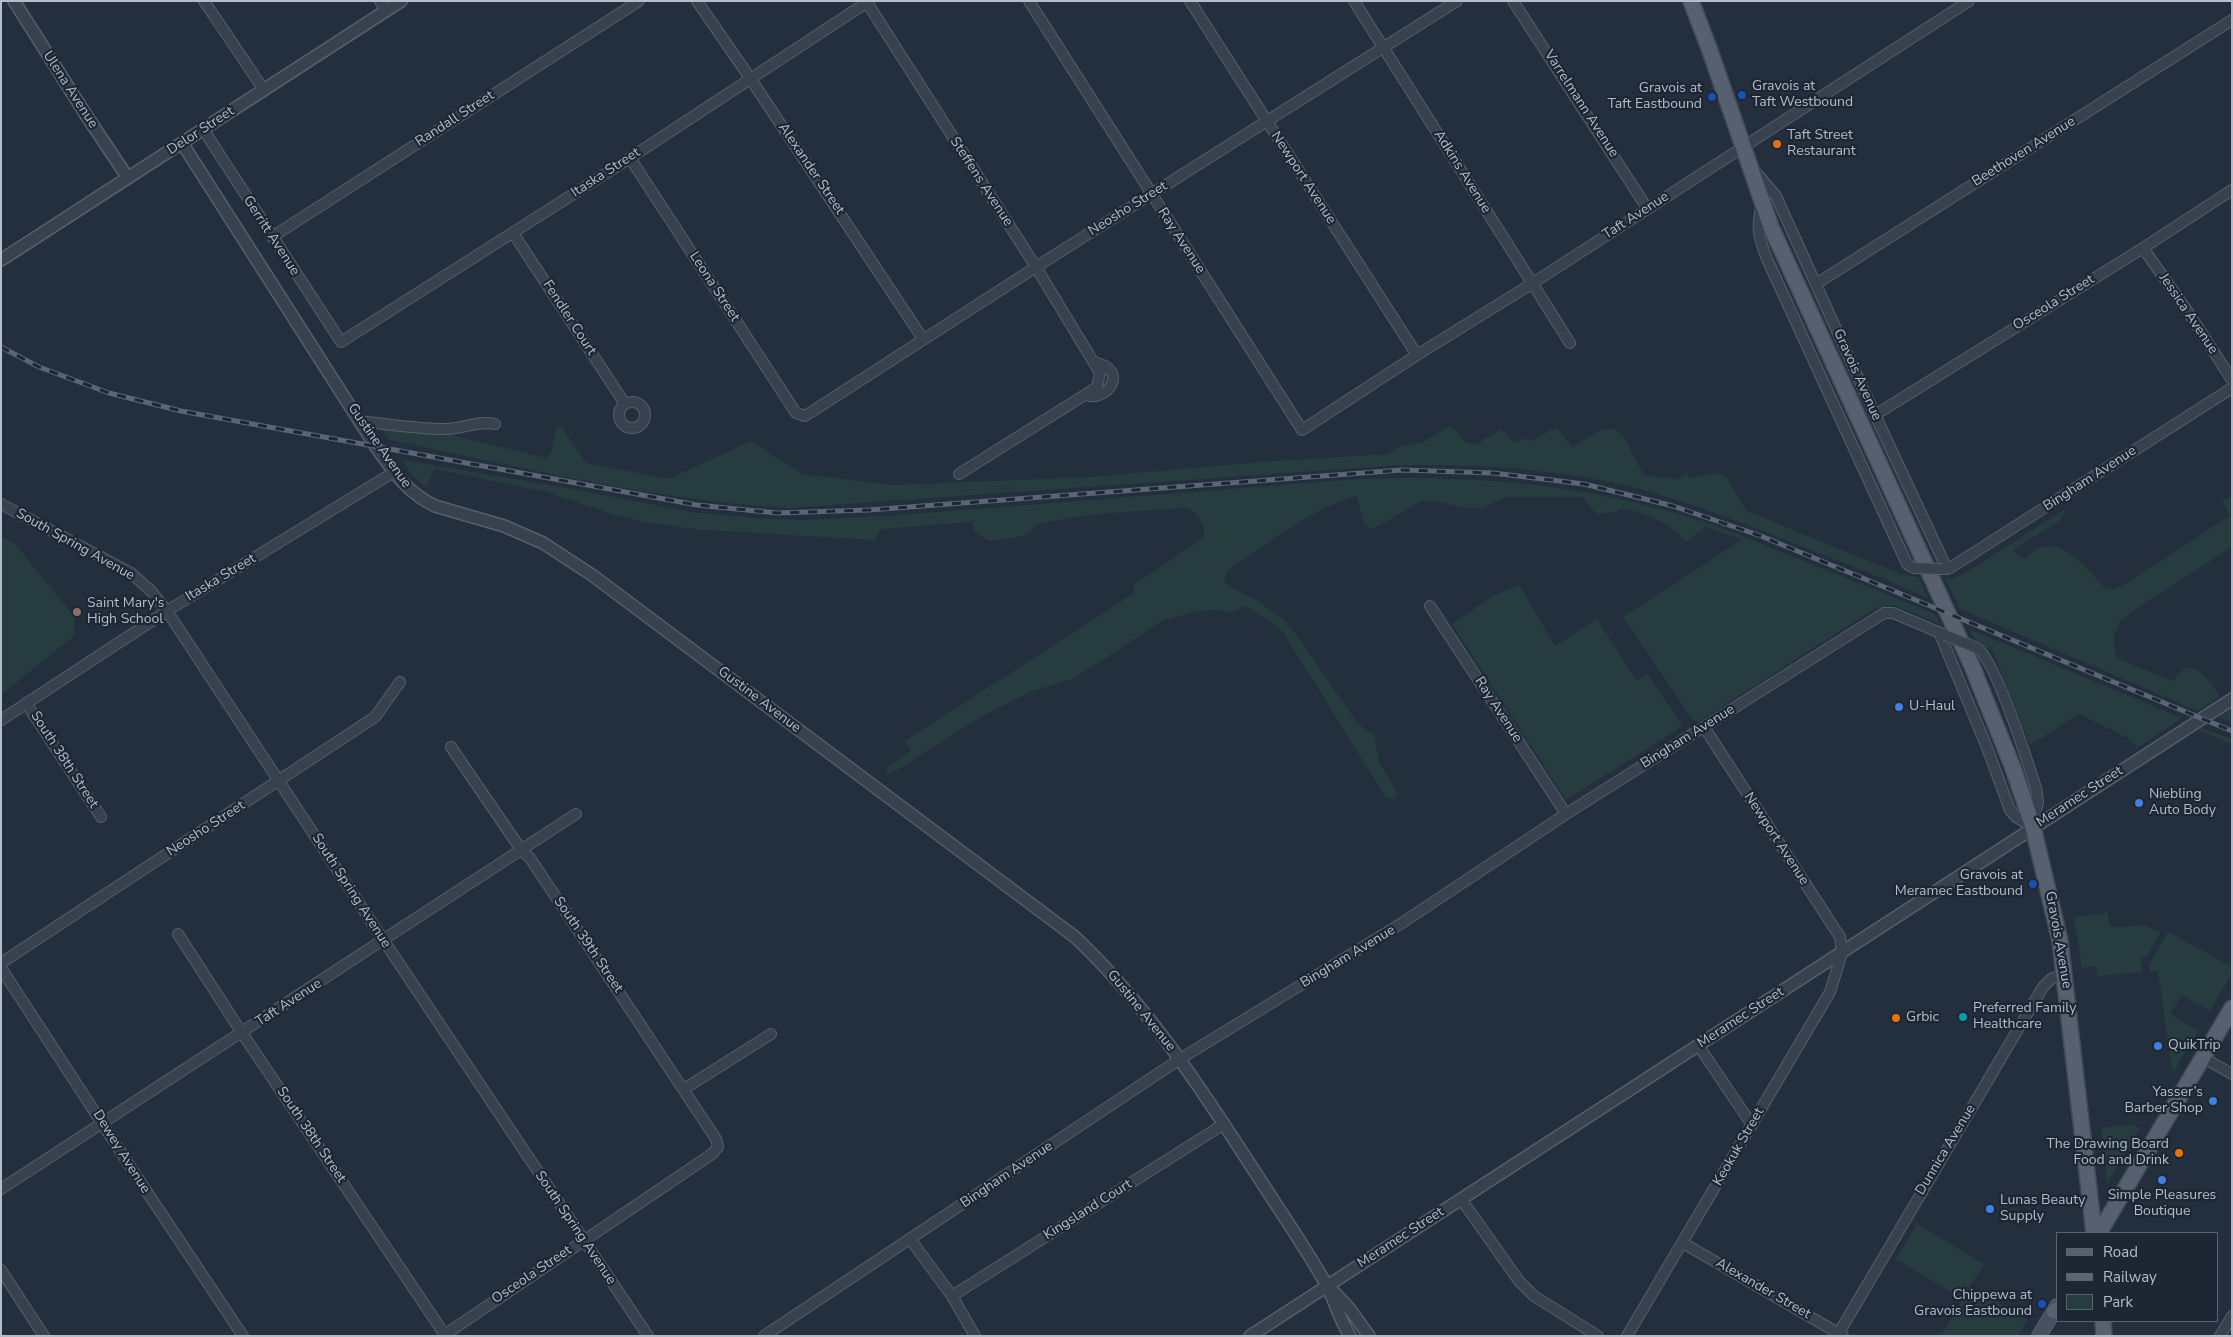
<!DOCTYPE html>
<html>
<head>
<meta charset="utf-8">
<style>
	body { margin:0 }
	#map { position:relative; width:2233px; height:1337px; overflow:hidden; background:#242f3e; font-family:"Nunito Sans",sans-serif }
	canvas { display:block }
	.frame { position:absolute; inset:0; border:2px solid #b4bcc9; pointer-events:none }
	.legend { position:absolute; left:2056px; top:1232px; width:162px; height:90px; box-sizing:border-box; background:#1d2633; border:1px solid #59626f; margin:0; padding:6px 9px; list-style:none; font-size:15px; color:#b4bcc9 }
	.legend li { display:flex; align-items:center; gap:10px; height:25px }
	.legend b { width:25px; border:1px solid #59626f }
</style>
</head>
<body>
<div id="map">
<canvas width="2233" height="1337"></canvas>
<div class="frame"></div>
<ul class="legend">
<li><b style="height:6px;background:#56606e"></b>Road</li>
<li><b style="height:6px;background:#5a6575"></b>Railway</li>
<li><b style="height:14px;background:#263c3f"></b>Park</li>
</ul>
</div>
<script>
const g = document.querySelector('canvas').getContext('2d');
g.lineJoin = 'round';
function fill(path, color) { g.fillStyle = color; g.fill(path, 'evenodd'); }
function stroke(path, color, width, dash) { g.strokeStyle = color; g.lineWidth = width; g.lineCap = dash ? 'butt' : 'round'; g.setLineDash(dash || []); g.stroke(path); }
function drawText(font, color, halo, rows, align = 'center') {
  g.font = font + ' "Nunito Sans",sans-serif'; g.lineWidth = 4.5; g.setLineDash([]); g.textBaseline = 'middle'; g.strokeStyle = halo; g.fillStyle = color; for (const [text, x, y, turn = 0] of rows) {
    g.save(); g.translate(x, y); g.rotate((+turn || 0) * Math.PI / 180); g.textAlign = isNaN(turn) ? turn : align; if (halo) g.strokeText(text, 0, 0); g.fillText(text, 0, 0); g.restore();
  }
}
fill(new Path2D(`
	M 561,426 L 586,463 L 669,479 L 751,441 L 802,474 L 892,485 L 1089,477 L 1273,461 L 1388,454 L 1398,447 L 1424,442 L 1450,426 L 1456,429 L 1465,442 L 1476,445 L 1501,429 C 1513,439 1508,447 1526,438 L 1534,441 L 1549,431 L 1557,428 L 1572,448 C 1625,409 1619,435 1645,476 L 1677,479 L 1686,473 L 1690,479 L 1714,473 L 1725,476 L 1747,511 L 1900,574 L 1918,577 L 1928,598 C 1883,578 1837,560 1791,542 C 1741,522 1691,503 1640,489 C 1562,469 1479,464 1399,465 L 790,508 C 655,501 522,467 390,440 L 380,428 L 421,434 L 448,434 L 546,458 L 551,453 L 556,428 Z
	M 402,460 L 579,490 L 690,512 L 768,519 L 804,520 L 898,515 L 1358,479 C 1474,475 1577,483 1688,517 C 1726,528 1762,544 1798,559 C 1844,577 1890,596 1935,614 L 1940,624 L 1893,605 L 1876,608 L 1698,722 L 1692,719 L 1623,617 L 1742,540 L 1705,527 L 1686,542 C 1672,524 1643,510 1620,509 C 1614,515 1605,511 1597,515 L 1583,497 L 1506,497 L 1483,508 L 1468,509 L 1440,502 L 1421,501 L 1373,529 C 1360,526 1361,506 1356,496 C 1310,509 1268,544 1228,570 L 1224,578 L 1226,584 L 1234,589 L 1255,599 L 1284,620 L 1296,634 L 1358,724 L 1374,735 L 1379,761 L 1398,794 L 1394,799 L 1386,798 L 1283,632 L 1271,621 L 1246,606 L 1233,612 L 1214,610 L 1193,612 L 1162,621 L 1073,679 L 1032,691 L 982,716 L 889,775 L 886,769 L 911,750 L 905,741 L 1133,594 L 1134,585 L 1204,537 C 1205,524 1198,512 1186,508 C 1136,512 1084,512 1036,525 L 1032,531 L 1023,536 L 990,541 L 974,532 L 972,522 L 882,529 L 874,540 L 702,530 L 644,522 L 612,514 L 546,492 L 435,469 L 426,487 L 411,474 Z
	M 2232,496 L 2232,547 L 2136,609 L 2119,623 L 2114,636 L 2115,654 L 2119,659 L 2172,681 C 2175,678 2179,673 2183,670 C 2197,660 2213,687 2220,696 L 2198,711 L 1960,609 L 1945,578 L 1951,579 L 1960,576 L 2064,510 L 2066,511 L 2059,521 L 2013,550 L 2025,560 C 2053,524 2086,567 2105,588 L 2113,589 L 2125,584 L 2230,516 L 2222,501 Z
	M 1,537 L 15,544 L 75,617 L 74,636 L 1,695 Z
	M 1519,585 L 1555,646 L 1597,619 L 1637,681 L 1647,674 L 1683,726 L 1566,800 L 1452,624 L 1495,595 Z
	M 1969,629 L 2182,718 L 2137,748 L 2128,738 L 2079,714 L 2030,745 L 1992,649 L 1988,650 L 1973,637 Z
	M 2232,706 L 2232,722 L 2216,716 Z
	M 2199,727 L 2232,739 L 2232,744 L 2201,731 Z
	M 2108,913 L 2108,922 L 2111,927 L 2147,926 L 2160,932 L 2147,957 L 2141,958 L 2142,972 L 2098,976 L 2096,966 L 2082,968 L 2074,917 Z
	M 2167,933 L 2171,933 L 2232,967 L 2232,973 L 2210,1011 L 2182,995 L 2170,1014 L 2198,1031 L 2175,1070 L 2172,1069 L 2158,971 L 2150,972 L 2149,965 Z
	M 2133,1124 L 2140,1128 L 2107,1184 L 2101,1128 Z
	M 1917,1224 L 1984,1264 L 1970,1286 L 2027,1320 L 2018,1336 L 1941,1336 L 1963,1299 L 1896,1259 Z`), '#263c3f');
const minor = new Path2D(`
	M 204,1 L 264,90
	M 380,1 L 386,10
	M 697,1 L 750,78 L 923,339
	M 866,1 L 1036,267 L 1100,373 L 1097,387 L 1091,391 L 959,474
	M 1029,1 L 1302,430 L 1417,355 L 1533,283 L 1969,1
	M 1190,1 L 1417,355
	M 1354,1 L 1570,343
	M 1513,1 L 1647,208
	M 203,129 L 341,342 L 630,158 L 869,1
	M 630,158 L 796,413 L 805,416 L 1036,267 L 1457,1
	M 1753,169 L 1776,196 L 1875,415 L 1947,569
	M 1762,204 C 1756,228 1758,236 1767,259 L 1907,564 L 1914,568
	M 513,233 L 625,404
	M 272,237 L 639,1
	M 2143,248 L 2190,315 L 2232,380
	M 1816,284 L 2232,20
	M 1086,395 C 1106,403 1131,370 1094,362
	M619 415a13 13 0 1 1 26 0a13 13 0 1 1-26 0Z
	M 1875,415 L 2143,248 L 2232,190
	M 359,421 C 388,424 417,429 445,429 C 463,429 479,420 495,424
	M 1,504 L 131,573 L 151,591 L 167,611 L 384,941 L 648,1336
	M 1942,569 L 1950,568 L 2232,388
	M 1430,606 L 1566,814
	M 1939,632 L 1986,745 L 2010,810 L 2016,817 L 2033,827 L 2038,801 L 2036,788 C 2028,763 1995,659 1977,648
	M 26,703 L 101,817
	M 1,720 L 167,611 L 394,472
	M 178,934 L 242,1033 L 445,1335
	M 1,963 L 375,717 L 400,682
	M 1,968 L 143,1186 L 243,1336
	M 1698,1045 L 1752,1125
	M 2202,1057 L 2232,1074
	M 684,1089 L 771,1034
	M 1,1189 L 576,814
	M 1461,1199 L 1519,1281 L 1534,1296 L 1598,1336
	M 910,1239 L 952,1296 L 975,1336
	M 1683,1243 L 1843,1336
	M 1,1270 L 44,1336
	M 952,1296 L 1224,1124
	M 443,1336 L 712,1154 L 718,1147 L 716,1139 L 530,858 L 522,851 L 451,747
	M 764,1336 L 1180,1059 L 1402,923 L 1566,814 L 1884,613 L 1893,613 L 1945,635
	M 1627,1336 L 1830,992 L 1842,953 L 1840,937 L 1704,727
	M 1837,1336 L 2043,987 L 2051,979 L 2065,974
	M 2220,1336 L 2232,1316`);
const tertiary = new Path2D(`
	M 14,1 L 86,115 L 128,178
	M 182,143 L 376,447 C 393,471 407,493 435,506 L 504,526 L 543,543 L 592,575 L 1075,937 C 1149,1007 1202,1090 1257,1175 C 1280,1211 1305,1247 1326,1284 C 1335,1301 1339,1319 1350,1336
	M 1,260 L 401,1
	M 1332,1290 L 1349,1308 L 1369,1336
	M 1250,1336 L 2232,699`);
const secondary = new Path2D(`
	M 2039,1336 L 2057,1306`);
const primary = new Path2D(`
	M 1691,1 L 1709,48 L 1771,227 L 1972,666 L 2013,768 L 2033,827 L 2060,941 L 2094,1233
	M 2099,1233 L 2232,1008
	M 2054,1311 L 2057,1310
	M 2103,1321 L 2104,1336`);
stroke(minor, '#565f6c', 12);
stroke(tertiary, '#565f6c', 14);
stroke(secondary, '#565f6c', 16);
stroke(primary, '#414a57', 18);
stroke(minor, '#38414e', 10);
stroke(tertiary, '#38414e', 11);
stroke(secondary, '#465061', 14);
stroke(primary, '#56606e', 15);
const rail = new Path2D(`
	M 1,347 L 39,367 L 109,393 L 181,411 L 697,505 L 777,513 L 869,510 L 1402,470 L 1493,473 L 1584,484 L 1673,506 L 1761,536 L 2232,731`);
stroke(rail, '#5a6575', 5);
stroke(rail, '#1d2633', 3, [9]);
const minorBridge = new Path2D(`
	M 1914,568 L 1942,569
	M 1945,635 L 1977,648`);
stroke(minorBridge, '#565f6c', 12, []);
stroke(minorBridge, '#38414e', 10);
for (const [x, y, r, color] of [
	[1742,95,5,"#1a4fb4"],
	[1712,97,5,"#1a4fb4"],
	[1777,144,5,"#e8710a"],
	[77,612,5,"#8d6e63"],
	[1899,707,5,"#3f7fe0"],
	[2139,803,5,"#3f7fe0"],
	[2033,884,5,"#1a4fb4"],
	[1963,1017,5,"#0f9aa8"],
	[1896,1018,5,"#e8710a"],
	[2158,1046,5,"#3f7fe0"],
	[2213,1101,5,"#3f7fe0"],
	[2179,1153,5,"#e8710a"],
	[2162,1180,5,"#3f7fe0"],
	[1990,1209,5,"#3f7fe0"],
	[2042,1304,5,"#1a4fb4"]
]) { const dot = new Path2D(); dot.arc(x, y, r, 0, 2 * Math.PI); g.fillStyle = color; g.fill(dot); stroke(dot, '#1d2633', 2); }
drawText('14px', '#b4bcc9', '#1d2633', [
	["Gravois at",1752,87],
	["Taft Westbound",1752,103],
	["Gravois at",1702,89,"right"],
	["Taft Eastbound",1702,105,"right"],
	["Taft Street",1787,136],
	["Restaurant",1787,152],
	["Saint Mary's",87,604],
	["High School",87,620],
	["U-Haul",1909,707],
	["Niebling",2149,795],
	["Auto Body",2149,811],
	["Gravois at",2023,876,"right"],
	["Meramec Eastbound",2023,892,"right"],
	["Preferred Family",1973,1009],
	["Healthcare",1973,1025],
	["Grbic",1906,1018],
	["QuikTrip",2168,1046],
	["Yasser’s",2203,1093,"right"],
	["Barber Shop",2203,1109,"right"],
	["The Drawing Board",2169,1145,"right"],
	["Food and Drink",2169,1161,"right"],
	["Simple Pleasures",2162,1196,"center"],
	["Boutique",2162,1212,"center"],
	["Lunas Beauty",2000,1201],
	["Supply",2000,1217],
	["Chippewa at",2032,1296,"right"],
	["Gravois Eastbound",2032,1312,"right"]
], 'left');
drawText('14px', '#b4bcc9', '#1d2633', [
	["Ulena Avenue",70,90,57],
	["Varrelmann Avenue",1581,104,57],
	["Randall Street",455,119,-33],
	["Delor Street",201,131,-33],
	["Beethoven Avenue",2024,152,-32],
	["Alexander Street",811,169,56],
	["Adkins Avenue",1462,172,58],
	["Itaska Street",606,173,-33],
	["Newport Avenue",1303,178,57],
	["Steffens Avenue",981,182,57],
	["Neosho Street",1128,209,-32],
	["Taft Avenue",1636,216,-33],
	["Gerritt Avenue",271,236,57],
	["Ray Avenue",1181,241,57],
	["Leona Street",714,287,57],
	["Osceola Street",2054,303,-32],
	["Jessica Avenue",2188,314,56],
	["Fendler Court",569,318,57],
	["Gravois Avenue",1857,375,66],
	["Gustine Avenue",379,446,55],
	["Bingham Avenue",2090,479,-33],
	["South Spring Avenue",75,545,29],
	["Itaska Street",221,578,-31],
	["Gustine Avenue",759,700,37],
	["Ray Avenue",1498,710,57],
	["Bingham Avenue",1688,737,-32],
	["South 38th Street",64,760,57],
	["Meramec Street",2080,797,-33],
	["Neosho Street",206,829,-33],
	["Newport Avenue",1776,839,57],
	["South Spring Avenue",351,891,57],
	["Gravois Avenue",2058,940,80],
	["South 39th Street",588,945,56],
	["Bingham Avenue",1348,957,-31],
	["Taft Avenue",289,1003,-33],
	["Gustine Avenue",1141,1011,51],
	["Meramec Street",1741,1018,-33],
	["South 38th Street",311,1135,56],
	["Keokuk Street",1739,1147,-60],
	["Dunnica Avenue",1946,1150,-59],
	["Dewey Avenue",121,1152,58],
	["Bingham Avenue",1007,1175,-34],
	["Kingsland Court",1088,1210,-32],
	["South Spring Avenue",575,1228,56],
	["Meramec Street",1401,1238,-33],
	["Osceola Street",532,1275,-34],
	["Alexander Street",1763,1289,30]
]);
</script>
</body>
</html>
